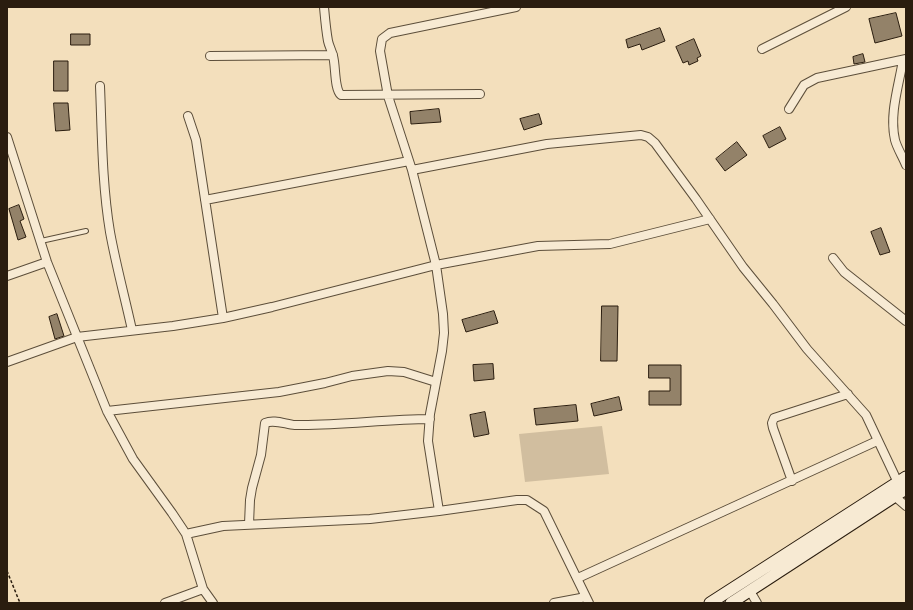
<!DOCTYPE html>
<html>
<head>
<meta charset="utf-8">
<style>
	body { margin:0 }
	#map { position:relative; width:913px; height:610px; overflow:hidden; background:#f3dfbc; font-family:"Old Standard TT",serif }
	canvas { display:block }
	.frame { position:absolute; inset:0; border:8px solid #2a1d0f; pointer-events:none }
</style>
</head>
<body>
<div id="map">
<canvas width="913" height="610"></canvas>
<div class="frame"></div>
</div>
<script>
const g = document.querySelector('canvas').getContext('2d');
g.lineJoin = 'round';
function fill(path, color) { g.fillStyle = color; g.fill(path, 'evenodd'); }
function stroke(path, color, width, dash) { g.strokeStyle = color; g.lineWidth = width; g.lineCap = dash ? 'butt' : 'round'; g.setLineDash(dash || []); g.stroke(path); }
fill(new Path2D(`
	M 602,426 L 609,474 L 525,482 L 519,434 Z`), '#d1be9f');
const building = new Path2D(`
	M 896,13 L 902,36 L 875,43 L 869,19 Z
	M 660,28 L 665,41 L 642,50 L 640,44 L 628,48 L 626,40 Z
	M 71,34 L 90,34 L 90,45 L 71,45 Z
	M 694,39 L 701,56 L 697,58 L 698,61 L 689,65 L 688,61 L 683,63 L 676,47 Z
	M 863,54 L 865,62 L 854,64 L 853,57 Z
	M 54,61 L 68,61 L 68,91 L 54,91 Z
	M 54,103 L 68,103 L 70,130 L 56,131 Z
	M 439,109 L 441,122 L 411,124 L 410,112 Z
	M 539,114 L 542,124 L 524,130 L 520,119 Z
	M 780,127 L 786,139 L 769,148 L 763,136 Z
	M 737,142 L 747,155 L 725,171 L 716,159 Z
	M 19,205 L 24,219 L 20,221 L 26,237 L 18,240 L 9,209 Z
	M 881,228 L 890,252 L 880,255 L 871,232 Z
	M 602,306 L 618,306 L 617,361 L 601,361 Z
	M 494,311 L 498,323 L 466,332 L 462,320 Z
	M 57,314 L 64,336 L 55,339 L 49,317 Z
	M 493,364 L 494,379 L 474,381 L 473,365 Z
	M 649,365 L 681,365 L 681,405 L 649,405 L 649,391 L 670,391 L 670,378 L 649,378 Z
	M 619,397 L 622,410 L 594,416 L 591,404 Z
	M 576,405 L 578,421 L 536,425 L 534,409 Z
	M 485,412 L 489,434 L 474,437 L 470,415 Z`);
fill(building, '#938269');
stroke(building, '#2a1d0f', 1);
const lane = new Path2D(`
	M 41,241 L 86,231`);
const street = new Path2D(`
	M 324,7 C 325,18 326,30 328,41 C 329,46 332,51 333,56 C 336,66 334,89 341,95 L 480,94
	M 762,49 L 846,7
	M 210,56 L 333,55
	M 903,60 C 899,85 889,114 895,140 C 897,148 903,157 906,165
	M 100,86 C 102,134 102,184 110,232 C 116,265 125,298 132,330
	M 789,109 L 804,85 L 817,78 L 906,59
	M 188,116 L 196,140 L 223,318
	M 7,137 L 47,262 L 107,411 L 133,459 L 172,513 L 186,534 L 203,589 L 213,603
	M 412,170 L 547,144 L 641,135 L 648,137 L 655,143 L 696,199 L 743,267 L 773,304 L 807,349 L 866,415 L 900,487
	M 205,200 L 409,161
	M 833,258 L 844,272 L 906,321
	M 7,276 L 47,262
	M 7,362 L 77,337 L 173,326 L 223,318 L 272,307 L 436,265 L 538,246 L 610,244 L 710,219
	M 107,411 L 279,392 L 325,383 L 352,376 L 388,371 L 404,372 L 436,382
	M 792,481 L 773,428 L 772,423 L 774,418 L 848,394
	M 892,494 L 906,506
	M 439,511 L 428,441 L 430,414 L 442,351 L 444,333 L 443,314 L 436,265 L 412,170 L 388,96 L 380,51 L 382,39 L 390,33 L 516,7
	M 249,524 L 250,500 L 252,488 L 261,455 L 265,423 C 274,419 285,424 295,425 C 340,426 385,419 430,419
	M 186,534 L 223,526 L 370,519 L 439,511 L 517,500 L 527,500 L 544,511 L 589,603
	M 578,578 L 877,441
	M 750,591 L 757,603
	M 165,603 L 203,589
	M 554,603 L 586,597`);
const secondary = new Path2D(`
	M 710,603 L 906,477
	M 731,603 L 906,489`);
stroke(lane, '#5c4e3a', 6);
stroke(street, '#5c4e3a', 10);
stroke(secondary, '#2a1d0f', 13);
stroke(new Path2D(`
	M 7,571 L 20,603`), '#2a1d0f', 1.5, [3, 2]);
stroke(lane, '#f7ead3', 4);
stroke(street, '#f7ead3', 8);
stroke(secondary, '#f7ead3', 11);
</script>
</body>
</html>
